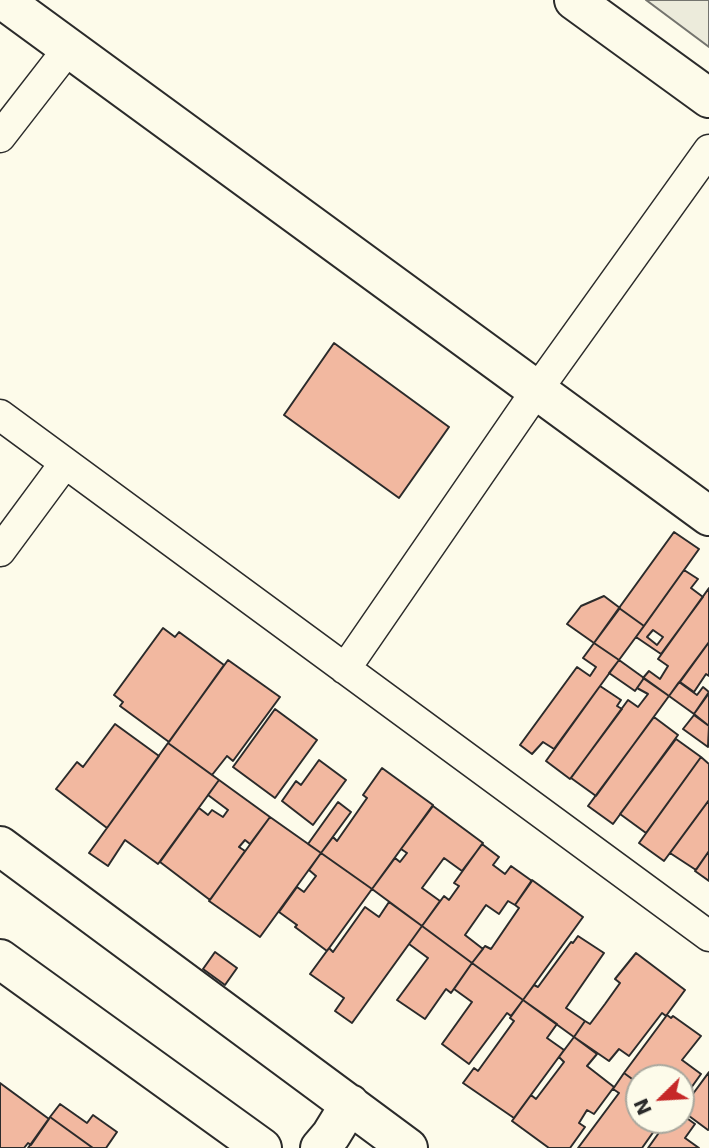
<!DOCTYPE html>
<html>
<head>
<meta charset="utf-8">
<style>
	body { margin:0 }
	#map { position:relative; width:709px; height:1148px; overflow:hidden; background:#fdfbea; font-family:"DejaVu Sans",sans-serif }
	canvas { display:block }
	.north { position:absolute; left:625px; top:1064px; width:70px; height:70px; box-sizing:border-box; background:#fdfbea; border:2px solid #a9a89e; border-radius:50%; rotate:246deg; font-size:19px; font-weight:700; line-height:28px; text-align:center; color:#2b2b2b }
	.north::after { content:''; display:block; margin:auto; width:24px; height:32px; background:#c62828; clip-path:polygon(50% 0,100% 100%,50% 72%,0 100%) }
</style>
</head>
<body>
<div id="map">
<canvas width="709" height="1148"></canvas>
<div class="north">N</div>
</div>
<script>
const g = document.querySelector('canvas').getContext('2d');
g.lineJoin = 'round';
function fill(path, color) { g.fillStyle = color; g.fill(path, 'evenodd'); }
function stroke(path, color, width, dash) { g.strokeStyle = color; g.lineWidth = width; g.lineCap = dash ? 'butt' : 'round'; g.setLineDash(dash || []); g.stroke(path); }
const green = new Path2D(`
	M 646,0 L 709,0 L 709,47 Z`);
fill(green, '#ecebdb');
stroke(green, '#74746e', 2);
const building = new Path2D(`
	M 334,343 L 449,427 L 399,498 L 284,415 Z
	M 674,532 L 699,549 L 644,626 L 619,608 Z
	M 684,570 L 698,579 L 691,588 L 703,597 L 661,654 L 636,637 ZM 653,630 L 663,637 L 657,645 L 647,637 Z
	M 709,588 L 709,642 L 669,696 L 643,678 L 649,671 L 660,679 L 668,666 L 658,659 Z
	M 604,596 L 620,608 L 594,643 L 567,624 L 581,606 Z
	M 619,608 L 644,626 L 619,660 L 594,643 Z
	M 163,628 L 175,637 L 179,632 L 224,665 L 169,742 L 120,706 L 123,702 L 114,695 Z
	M 709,642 L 709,676 L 706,674 L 694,692 L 680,682 Z
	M 594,643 L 619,660 L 554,749 L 543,742 L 532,754 L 520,745 L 577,667 L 590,676 L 596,667 L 583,658 Z
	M 228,660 L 280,697 L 233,761 L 227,756 L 212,775 L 168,743 Z
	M 619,660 L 644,678 L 635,691 L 609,673 Z
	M 644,678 L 669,696 L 596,796 L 571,778 L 628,700 L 638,707 L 648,694 L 637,688 Z
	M 679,682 L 697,695 L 703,687 L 709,692 L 694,714 L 669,696 Z
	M 600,686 L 621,700 L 617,706 L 622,709 L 570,779 L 546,761 Z
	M 709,693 L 709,726 L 694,714 Z
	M 275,709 L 317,740 L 275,798 L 233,767 Z
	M 694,715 L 709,726 L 708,747 L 683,729 Z
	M 654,717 L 678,735 L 613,824 L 588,806 Z
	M 115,724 L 159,756 L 107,828 L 56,789 L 77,762 L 83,767 Z
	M 676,739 L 701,757 L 646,833 L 620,814 Z
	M 168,743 L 219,780 L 158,864 L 125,840 L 108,866 L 89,853 Z
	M 701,757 L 709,764 L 709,800 L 664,861 L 639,843 Z
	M 319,760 L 346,780 L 313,825 L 282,801 L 296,781 L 301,785 Z
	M 382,768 L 433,805 L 372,889 L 321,853 L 333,837 L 337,841 L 367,798 L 363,795 Z
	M 219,780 L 270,817 L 250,844 L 245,840 L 239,847 L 245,851 L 210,900 L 160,862 L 199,808 L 208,815 L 212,810 L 223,817 L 228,810 L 208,795 Z
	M 709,800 L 709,851 L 696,870 L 670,853 Z
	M 338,802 L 351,812 L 321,853 L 308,844 Z
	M 433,806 L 483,843 L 462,871 L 444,858 L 422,888 L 440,901 L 422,926 L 372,889 L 395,858 L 400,862 L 407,853 L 401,849 Z
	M 270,817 L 321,853 L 260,937 L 209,901 Z
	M 482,844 L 499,857 L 493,865 L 505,874 L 511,866 L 532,881 L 515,905 L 508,901 L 499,914 L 486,905 L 465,935 L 483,949 L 472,963 L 422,926 L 444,896 L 449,900 L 459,886 L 454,883 Z
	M 709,851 L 709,881 L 695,871 Z
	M 321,853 L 372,889 L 327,951 L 295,927 L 297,925 L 279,912 L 297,887 L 304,892 L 316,876 L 309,870 Z
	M 532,880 L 583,917 L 523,1000 L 472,963 L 485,946 L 491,949 L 519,908 L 515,905 Z
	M 389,902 L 422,926 L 352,1023 L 335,1011 L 344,998 L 310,974 L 329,948 L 333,952 L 365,907 L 379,917 Z
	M 422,926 L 472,963 L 451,993 L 446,989 L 425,1019 L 397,1000 L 428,958 L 409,944 Z
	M 578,936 L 604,953 L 566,1008 L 585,1021 L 574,1037 L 523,1000 L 534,985 L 538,987 L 571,942 L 573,943 Z
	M 215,952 L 237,968 L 225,985 L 203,969 Z
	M 636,953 L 685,990 L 666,1016 L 662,1013 L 629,1056 L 619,1049 L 609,1061 L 574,1037 L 585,1021 L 590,1024 L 605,1004 L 620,983 L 615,979 Z
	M 472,963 L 523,1000 L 511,1016 L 507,1013 L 469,1064 L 442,1044 L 472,1002 L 454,989 Z
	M 523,1000 L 557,1024 L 547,1038 L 564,1050 L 514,1118 L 463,1083 L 474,1068 L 478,1071 L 514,1021 L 510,1018 Z
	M 667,1015 L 671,1018 L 673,1016 L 701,1036 L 682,1060 L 701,1074 L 681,1102 L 681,1078 L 639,1078 L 639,1084 L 624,1073 Z
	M 574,1037 L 597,1054 L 587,1066 L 614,1087 L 594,1114 L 587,1110 L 579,1123 L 585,1127 L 570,1148 L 549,1148 L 512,1121 L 531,1095 L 536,1099 L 564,1062 L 559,1057 Z
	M 709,1072 L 709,1129 L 708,1130 L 681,1110 Z
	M 624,1073 L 639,1084 L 639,1120 L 668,1120 L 663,1127 L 659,1124 L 642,1148 L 578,1148 L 619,1093 L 613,1089 Z
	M 0,1083 L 49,1119 L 31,1145 L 28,1143 L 24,1148 L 0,1148 Z
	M 60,1104 L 87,1123 L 93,1115 L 117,1132 L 106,1148 L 93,1148 L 50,1117 Z
	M 681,1114 L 695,1124 L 685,1138 L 699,1148 L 648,1148 L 668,1120 L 681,1120 Z
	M 50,1117 L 93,1148 L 28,1148 Z`);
fill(building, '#f2b8a0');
stroke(building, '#2b2b2b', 2);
const street = new Path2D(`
	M 0,137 L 69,48
	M 0,415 L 709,936
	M 0,551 L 65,463
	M 345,669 L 537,390 L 709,150`);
const secondary = new Path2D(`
	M 3,0 L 709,516
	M 574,0 L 709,98
	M 0,846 L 408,1148
	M 0,959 L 262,1148
	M 320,1148 L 331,1135 L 350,1104`);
stroke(street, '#2b2b2b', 33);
stroke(secondary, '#2b2b2b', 42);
stroke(street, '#fdfbea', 30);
stroke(secondary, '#fdfbea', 38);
</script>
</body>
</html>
